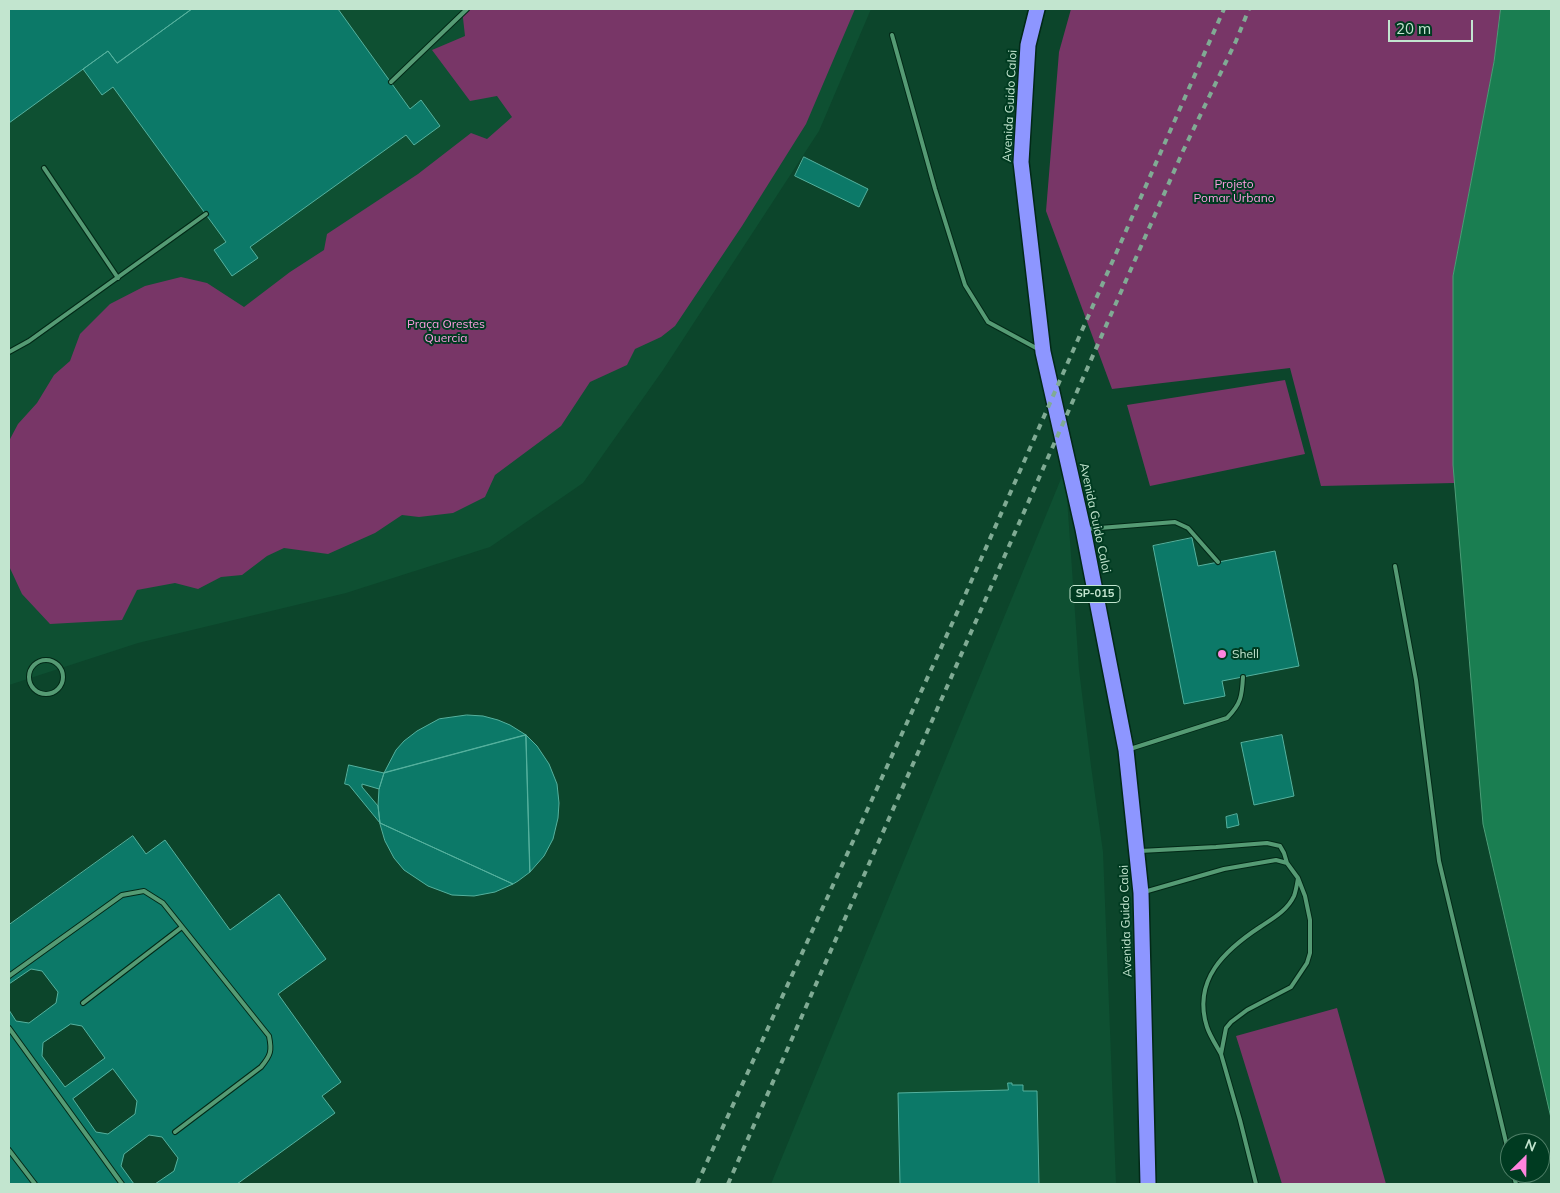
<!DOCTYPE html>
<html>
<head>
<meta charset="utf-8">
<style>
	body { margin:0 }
	#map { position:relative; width:1560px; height:1193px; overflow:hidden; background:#0c452b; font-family:Mulish,sans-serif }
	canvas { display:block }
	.frame { position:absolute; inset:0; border:10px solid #c2e5cf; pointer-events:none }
	.north { position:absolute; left:1500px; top:1133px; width:50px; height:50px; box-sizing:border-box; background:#003b21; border:1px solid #4e7f67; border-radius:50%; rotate:23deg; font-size:14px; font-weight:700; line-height:20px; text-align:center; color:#c2e5cf }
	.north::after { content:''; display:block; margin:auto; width:18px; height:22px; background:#ff85df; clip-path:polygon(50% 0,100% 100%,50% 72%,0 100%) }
	.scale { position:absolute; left:1388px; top:20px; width:85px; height:22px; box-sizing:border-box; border:2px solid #c2e5cf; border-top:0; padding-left:6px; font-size:15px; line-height:18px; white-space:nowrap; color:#c2e5cf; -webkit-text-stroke:4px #003b21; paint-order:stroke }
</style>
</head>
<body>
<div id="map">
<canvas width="1560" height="1193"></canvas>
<div class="frame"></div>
<div class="north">N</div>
<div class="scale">20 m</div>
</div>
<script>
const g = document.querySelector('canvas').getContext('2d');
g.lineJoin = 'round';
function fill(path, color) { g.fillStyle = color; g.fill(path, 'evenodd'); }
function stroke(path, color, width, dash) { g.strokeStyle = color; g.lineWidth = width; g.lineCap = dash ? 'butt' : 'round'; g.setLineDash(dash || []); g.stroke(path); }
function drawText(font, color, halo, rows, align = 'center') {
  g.font = font + ' Mulish,sans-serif'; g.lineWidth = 4; g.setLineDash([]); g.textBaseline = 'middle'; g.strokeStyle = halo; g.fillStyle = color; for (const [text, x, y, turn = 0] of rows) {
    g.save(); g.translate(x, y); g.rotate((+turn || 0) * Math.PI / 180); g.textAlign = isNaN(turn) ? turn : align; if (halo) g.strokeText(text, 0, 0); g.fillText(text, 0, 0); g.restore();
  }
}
fill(new Path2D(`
	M 9,9 L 871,9 L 819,131 L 663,370 L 583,483 L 490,547 L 346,593 L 138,643 L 9,685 Z
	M 1065,469 L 1079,670 L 1091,766 L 1103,852 L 1116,1184 L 771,1184 Z`), '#0e5032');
fill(new Path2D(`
	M 462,9 L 855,9 L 806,124 L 742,226 L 675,326 L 661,337 L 635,349 L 627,365 L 590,382 L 561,426 L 495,475 L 485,497 L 453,513 L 419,517 L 402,515 L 375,533 L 328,554 L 284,548 L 267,556 L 242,575 L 221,577 L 198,589 L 175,583 L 137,590 L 122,620 L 50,624 L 22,594 L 9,566 L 9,441 L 18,424 L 37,403 L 54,375 L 70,361 L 80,334 L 110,304 L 145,286 L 181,277 L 207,283 L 244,307 L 290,272 L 324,250 L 327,234 L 418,174 L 471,133 L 487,139 L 512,117 L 497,96 L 470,101 L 432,50 L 465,36 Z
	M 1071,9 L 1501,9 L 1494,62 L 1453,276 L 1454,483 L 1321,486 L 1290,368 L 1112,389 L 1046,211 L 1059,52 Z
	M 1285,380 L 1305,454 L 1150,486 L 1127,405 Z
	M 1337,1008 L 1386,1184 L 1282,1184 L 1236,1036 Z`), '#783667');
const water = new Path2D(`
	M 1501,9 L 1551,9 L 1551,1118 L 1483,824 L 1453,465 L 1453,276 L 1494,62 Z`);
fill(water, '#1a7e51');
stroke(water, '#4c9d77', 1);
const building = new Path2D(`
	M 9,9 L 192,9 L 117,63 L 108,51 L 9,123 Z
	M 192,9 L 338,9 L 410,109 L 421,100 L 440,126 L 414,145 L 406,135 L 250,247 L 258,258 L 232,276 L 214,250 L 226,242 L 113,87 L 102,95 L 83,69 L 108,51 L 117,63 Z
	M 804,157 L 868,189 L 859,207 L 795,176 Z
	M 1192,538 L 1198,566 L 1275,551 L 1299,666 L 1222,681 L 1225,696 L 1184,704 L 1153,546 Z
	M 467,715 L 483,716 L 498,720 L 510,725 L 526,735 L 384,773 L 396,750 L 404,741 L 417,731 L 439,719 Z
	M 526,735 L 530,872 L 518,881 L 513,884 L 380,823 L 378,806 L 379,789 L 384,773 Z
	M 526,735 L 537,746 L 549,764 L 557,784 L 559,803 L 558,818 L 553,839 L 544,856 L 530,872 Z
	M 1282,735 L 1294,796 L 1254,805 L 1241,743 Z
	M 349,765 L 384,773 L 379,789 L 362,784 L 362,787 L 378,806 L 380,823 L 349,785 L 345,784 Z
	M 1237,814 L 1239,825 L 1227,828 L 1226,817 Z
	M 380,823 L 513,884 L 495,892 L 474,896 L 452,895 L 428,886 L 404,870 L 394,858 L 385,841 Z
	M 133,836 L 146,854 L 165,840 L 230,930 L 279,894 L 326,959 L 278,994 L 341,1082 L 322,1096 L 335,1113 L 237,1184 L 155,1184 L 174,1171 L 178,1158 L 162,1137 L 149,1135 L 124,1154 L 121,1166 L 134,1184 L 9,1184 L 9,1010 L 16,1021 L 29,1023 L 56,1003 L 58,992 L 42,971 L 31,969 L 9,984 L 9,925 ZM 71,1024 L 82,1026 L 105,1058 L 65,1087 L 42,1056 L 43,1043 ZM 113,1069 L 137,1101 L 135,1114 L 108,1134 L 96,1132 L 73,1099 Z
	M 1008,1083 L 1012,1083 L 1012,1085 L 1023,1085 L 1023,1091 L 1037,1091 L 1039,1184 L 900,1184 L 898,1093 L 1008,1090 Z`);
fill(building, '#0c7968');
stroke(building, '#55b19e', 1);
const service = new Path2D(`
	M 892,35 L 935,189 L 965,285 L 988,322 L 1038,349
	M 391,82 L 467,9
	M 44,168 L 118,278
	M 9,352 L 29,341 L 206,214
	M 1087,529 L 1175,522 L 1188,528 L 1218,562
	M 1395,566 L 1416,680 L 1439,861 L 1510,1159
	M29 677a17 17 0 1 1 34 0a17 17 0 1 1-34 0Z
	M 1130,749 L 1227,718 C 1241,704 1242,696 1243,677
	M 1140,851 L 1216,847 L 1267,843 L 1280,846 L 1284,853 L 1287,863 L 1298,878 L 1305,896 L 1310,920 L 1310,953 L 1307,963 L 1291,987 L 1247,1010 L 1231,1022 L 1226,1028 L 1221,1054 L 1240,1120 L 1256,1184
	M 1144,892 L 1224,869 L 1276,860 L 1287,863
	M 9,976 L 122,895 L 144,891 L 163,903 L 269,1036 C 272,1051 271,1055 261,1067 L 175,1132
	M 83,1003 L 182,927
	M 9,1028 L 122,1184
	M 1221,1054 C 1216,1045 1210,1036 1207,1027 C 1192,980 1225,950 1260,927 C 1272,919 1287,911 1294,896 C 1296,891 1297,884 1298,878
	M 9,1150 L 35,1184
	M 1513,1173 L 1516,1184`);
const motorway = new Path2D(`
	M 1037,9 L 1028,45 L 1021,162 L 1043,352 L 1083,529 L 1126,750 L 1141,893 L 1148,1184`);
stroke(service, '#022917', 6);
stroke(motorway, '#022917', 18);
stroke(service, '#559b74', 4);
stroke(motorway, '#8d96ff', 15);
stroke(new Path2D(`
	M 697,1184 L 966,593 L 1224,9
	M 728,1184 L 1183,151 L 1236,41 L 1249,9`), '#80ab94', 4, [6, 6]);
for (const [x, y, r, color] of [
	[1222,654,5,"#ff85df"]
]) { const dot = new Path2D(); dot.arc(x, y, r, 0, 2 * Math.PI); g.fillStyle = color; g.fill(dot); stroke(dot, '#003b21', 2); }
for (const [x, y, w] of [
	[1095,594,50]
]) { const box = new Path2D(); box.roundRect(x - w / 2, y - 8.5, w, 17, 4); g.fillStyle = '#003b21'; g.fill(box); stroke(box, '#c2e5cf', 1); }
drawText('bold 11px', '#c2e5cf', null, [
	["SP-015",1095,594]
]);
drawText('12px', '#c2e5cf', '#003b21', [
	["Avenida Guido Caloi",1010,106,-87],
	["Avenida Guido Caloi",1095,518,78],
	["Avenida Guido Caloi",1126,921,-92]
]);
drawText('12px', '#ff9de3', '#003b21', [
	["Projeto",1234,184],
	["Pomar Urbano",1234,198],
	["Praça Orestes",446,324],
	["Quercia",446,338]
]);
drawText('12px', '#c2e5cf', '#003b21', [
	["Shell",1232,654]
], 'left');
</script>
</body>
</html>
